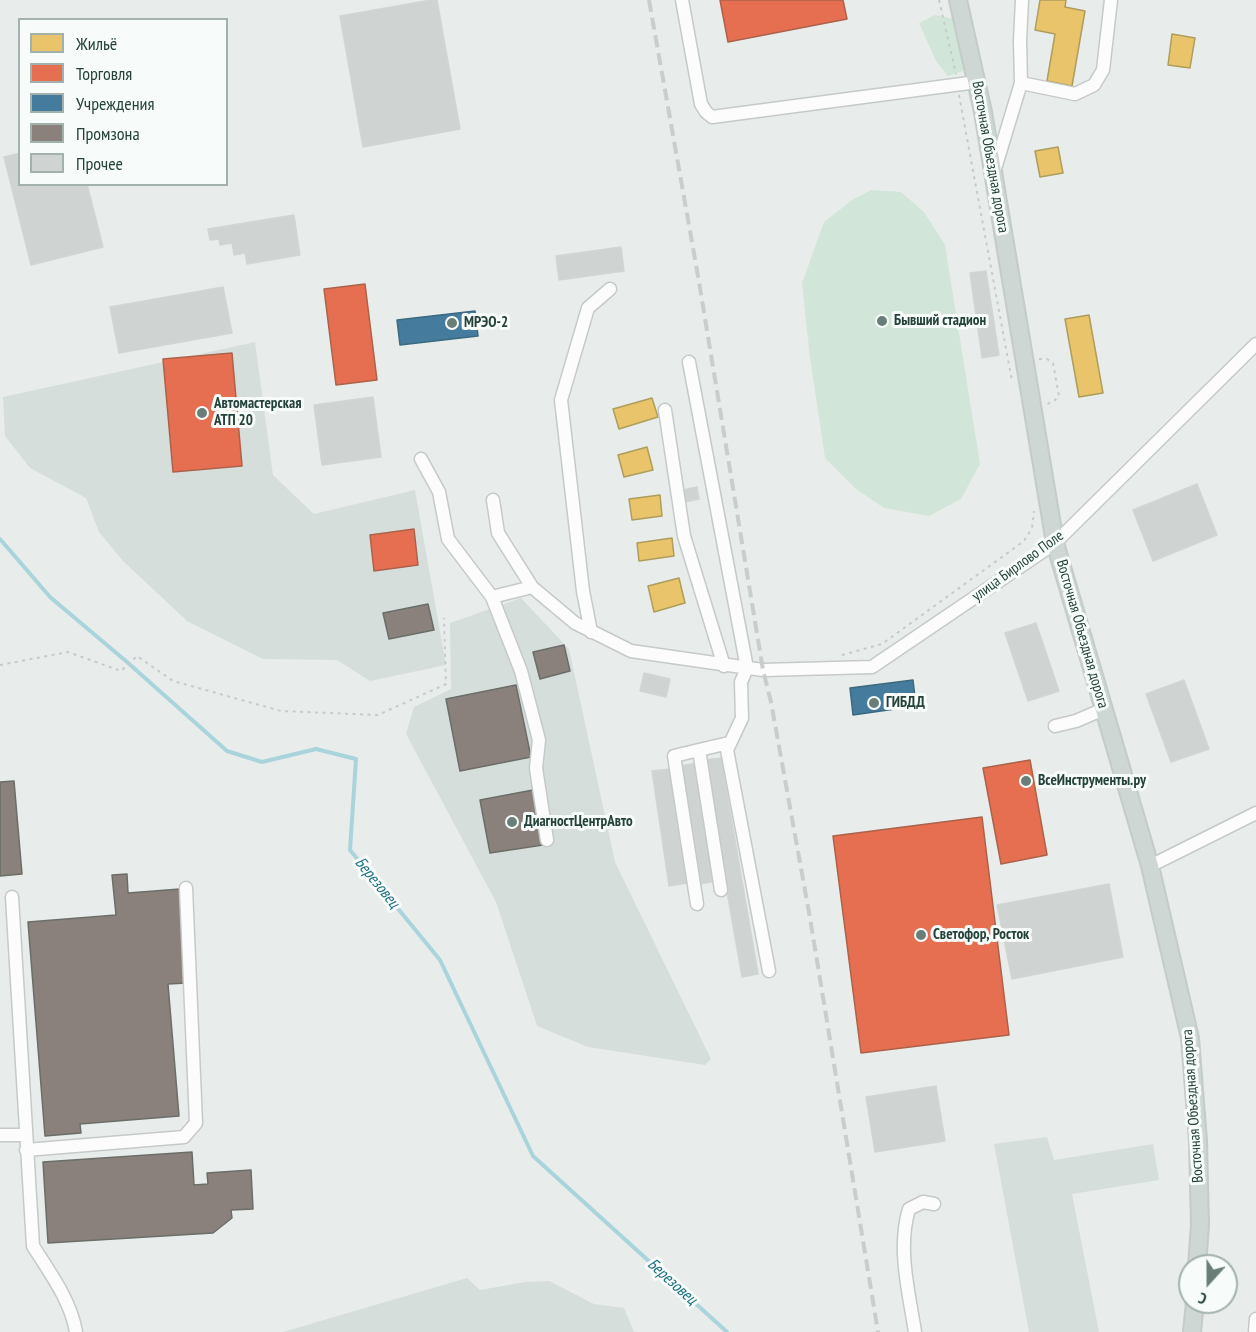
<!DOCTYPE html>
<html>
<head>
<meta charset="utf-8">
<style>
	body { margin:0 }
	#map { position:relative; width:1256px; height:1332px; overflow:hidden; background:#e8edeb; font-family:"PT Sans Narrow",sans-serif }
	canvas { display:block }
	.legend { position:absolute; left:18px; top:18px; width:210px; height:168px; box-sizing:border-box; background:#f7fbf9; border:2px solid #a3b1ad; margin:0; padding:8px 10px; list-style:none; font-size:18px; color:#24423a }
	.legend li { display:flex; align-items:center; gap:12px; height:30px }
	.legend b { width:30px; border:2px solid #a3b1ad }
	.north { position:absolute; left:1178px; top:1254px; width:60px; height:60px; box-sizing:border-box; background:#f7fbf9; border:2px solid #a3b1ad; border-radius:50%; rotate:201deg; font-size:16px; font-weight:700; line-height:24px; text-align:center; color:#24423a }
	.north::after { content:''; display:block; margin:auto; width:21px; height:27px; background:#697e78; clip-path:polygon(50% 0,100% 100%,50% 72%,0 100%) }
</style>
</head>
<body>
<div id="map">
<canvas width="1256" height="1332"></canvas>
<ul class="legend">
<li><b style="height:16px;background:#e9c46a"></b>Жильё</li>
<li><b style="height:16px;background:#e76f51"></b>Торговля</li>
<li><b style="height:16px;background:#457b9d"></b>Учреждения</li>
<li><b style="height:16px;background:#8a817c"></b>Промзона</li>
<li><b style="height:16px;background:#cfd4d2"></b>Прочее</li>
</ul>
<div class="north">С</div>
</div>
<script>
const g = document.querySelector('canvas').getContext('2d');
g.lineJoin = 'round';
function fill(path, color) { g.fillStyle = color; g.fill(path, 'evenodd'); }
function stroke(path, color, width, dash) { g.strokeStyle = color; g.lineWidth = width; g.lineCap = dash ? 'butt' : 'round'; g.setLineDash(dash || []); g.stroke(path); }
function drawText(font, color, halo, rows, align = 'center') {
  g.font = font + ' "PT Sans Narrow",sans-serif'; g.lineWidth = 6; g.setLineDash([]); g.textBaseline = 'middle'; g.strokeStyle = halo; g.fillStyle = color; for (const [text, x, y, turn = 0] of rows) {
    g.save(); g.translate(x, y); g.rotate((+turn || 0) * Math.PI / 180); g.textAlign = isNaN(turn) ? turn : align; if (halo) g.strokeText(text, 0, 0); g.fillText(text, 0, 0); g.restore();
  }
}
fill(new Path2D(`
	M 255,342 L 273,475 L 314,514 L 415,490 L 446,665 L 370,681 L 337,660 L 263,659 L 187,621 L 123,561 L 99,532 L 86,498 L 30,468 L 5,436 L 3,397 Z
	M 521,598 L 569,649 L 615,862 L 711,1059 L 705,1065 L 588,1047 L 537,1026 L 496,902 L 406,734 L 414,707 L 451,689 L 450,623 Z
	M 1047,1137 L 1054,1160 L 1153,1144 L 1159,1180 L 1072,1194 L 1099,1332 L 1029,1332 L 994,1144 Z
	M 467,1278 L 480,1290 L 525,1282 L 549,1281 L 594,1304 L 624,1308 L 634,1332 L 283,1332 Z`), '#d6dedb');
fill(new Path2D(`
	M 935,15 L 954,19 L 966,70 L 948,76 L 936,61 L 919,23 Z
	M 871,190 L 901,192 L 924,212 L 945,245 L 980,464 L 961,499 L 929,516 L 884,508 L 856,489 L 825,458 L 810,358 L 802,283 L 824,222 L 852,200 Z`), '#d1e6d8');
const homes = new Path2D(`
	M 1040,0 L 1066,0 L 1065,7 L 1085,11 L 1072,86 L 1047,81 L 1055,34 L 1035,30 Z
	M 1172,34 L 1195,38 L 1190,68 L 1168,65 Z
	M 1058,147 L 1063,173 L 1040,177 L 1035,151 Z
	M 1089,315 L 1103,393 L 1079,397 L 1065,319 Z
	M 652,398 L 658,417 L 619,429 L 613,409 Z
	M 647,447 L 653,470 L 624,477 L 618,455 Z
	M 660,495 L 662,516 L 632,520 L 629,499 Z
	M 672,538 L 674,556 L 639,561 L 637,543 Z
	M 679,578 L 685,603 L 654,612 L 648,586 Z`);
fill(homes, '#e9c46a');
stroke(homes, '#ae9d5c', 1.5);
const shops = new Path2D(`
	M 720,0 L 843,0 L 847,19 L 728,42 Z
	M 365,284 L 377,380 L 336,385 L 324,289 Z
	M 232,353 L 242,466 L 173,472 L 163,359 Z
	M 414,529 L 418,565 L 374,571 L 370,535 Z
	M 1030,760 L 1047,855 L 1001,864 L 983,768 Z
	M 982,817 L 1009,1035 L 861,1053 L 833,836 Z`);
fill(shops, '#e76f51');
stroke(shops, '#ac624a', 1.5);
const public = new Path2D(`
	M 475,311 L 478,336 L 400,345 L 397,320 Z
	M 913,680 L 916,706 L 853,715 L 850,688 Z`);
fill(public, '#457b9d');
stroke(public, '#3b6a7f', 1.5);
const industry = new Path2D(`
	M 428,604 L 434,630 L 389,639 L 383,613 Z
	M 564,645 L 570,671 L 540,679 L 533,652 Z
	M 516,685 L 531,757 L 460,771 L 446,699 Z
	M 14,781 L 22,874 L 0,876 L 0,782 Z
	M 533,790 L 543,845 L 490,853 L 480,800 Z
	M 127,874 L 128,893 L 180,889 L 187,983 L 168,984 L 179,1116 L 80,1124 L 81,1133 L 45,1136 L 28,922 L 116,915 L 112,875 Z
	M 192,1152 L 194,1185 L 208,1184 L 207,1173 L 251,1170 L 253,1209 L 231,1210 L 232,1218 L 213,1233 L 48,1243 L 43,1162 Z`);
fill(industry, '#8a817c');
stroke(industry, '#6b6e68', 1.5);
stroke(new Path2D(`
	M 0,539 L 50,597 L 127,662 L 227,751 L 262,762 L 316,749 L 356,759 L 350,850 L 440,960 L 533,1156 L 727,1332`), '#a9d4db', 4);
const building = new Path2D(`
	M 431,0 L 437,0 L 460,129 L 363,147 L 340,16 Z
	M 20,153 L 20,184 L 87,184 L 103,247 L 31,265 L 4,157 Z
	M 294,215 L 300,255 L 247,264 L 245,253 L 234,255 L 232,243 L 220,245 L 219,239 L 210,240 L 208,229 Z
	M 621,247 L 624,271 L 559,280 L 556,256 Z
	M 986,271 L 999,355 L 982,358 L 970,273 Z
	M 223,287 L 232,333 L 119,353 L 110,307 Z
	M 373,397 L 381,457 L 322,465 L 314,405 Z
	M 1197,484 L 1217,535 L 1153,561 L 1133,510 Z
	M 697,487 L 699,499 L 685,502 L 683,490 Z
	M 1036,623 L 1059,691 L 1028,701 L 1005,633 Z
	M 644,673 L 670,679 L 666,697 L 640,691 Z
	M 1184,680 L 1209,749 L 1171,762 L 1146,694 Z
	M 721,758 L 758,974 L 742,977 L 704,760 Z
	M 698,763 L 717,881 L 699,884 L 680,766 Z
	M 670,769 L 687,883 L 669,886 L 652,771 Z
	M 1109,884 L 1123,957 L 1012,979 L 997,905 Z
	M 936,1086 L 945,1141 L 875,1152 L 866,1097 Z`);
fill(building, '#cfd4d2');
stroke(building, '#d1d6d4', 1.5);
const minor = new Path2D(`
	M 682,0 L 701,104 L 706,112 L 712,117 L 977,82
	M 1021,83 L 1020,41 L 1022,0
	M 994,172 L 1021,83 L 1075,94 L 1094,85 L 1103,70 L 1111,0
	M 689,362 L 747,668 L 741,682 L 742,718 L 727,750 L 769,971
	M 665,410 L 684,536 L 724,666
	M 421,459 L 439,492 L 448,539 L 492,597 L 532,587 L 575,623 L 631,651 L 763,670 L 872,667 L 1055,543 L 1256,344
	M 493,500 L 498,533 L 532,587
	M 492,597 L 521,671 L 539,740 L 536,768 L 547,840
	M 591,632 L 583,591 L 561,400 L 588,308 L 610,289
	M 1055,726 L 1076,721 L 1104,709
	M 1150,866 L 1256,813
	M 721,890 L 699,750 L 729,743
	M 12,897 L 33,1246 C 50,1273 71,1301 76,1332
	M 697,904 L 674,756 L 699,750
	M 0,1135 L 26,1135
	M 26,1150 L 184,1137 L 196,1123 L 186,888
	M 915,1332 C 909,1293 897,1248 909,1209 L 923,1202 L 934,1204
	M 1255,1332 L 1256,1319`);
const major = new Path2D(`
	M 958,0 L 983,112 L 1055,543 L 1150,866 L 1190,1038 L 1198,1141 L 1200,1225 L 1197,1266
	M 1192,1332 L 1195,1302`);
stroke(minor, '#c5cac8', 15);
stroke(major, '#c3ccc9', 20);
stroke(new Path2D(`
	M 939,0 L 956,74
	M 959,95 L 1012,381
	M 1039,359 L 1047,359 L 1053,363 L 1059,396 L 1054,401 L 1047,404
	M 842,655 L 882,644 L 1024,541 L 1032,528 L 1034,511
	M 0,665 L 68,652 L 121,671 L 137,656 L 173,681 L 281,711 L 378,715 L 446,684 L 444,618`), '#c3ccca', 2, [3, 4.5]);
stroke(minor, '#fcfcfc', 12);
stroke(major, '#cfd7d5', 16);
stroke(new Path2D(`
	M 649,0 L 698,276 L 763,670 L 771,702 L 810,918 L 878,1332`), '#c9cdcc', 4, [12, 6]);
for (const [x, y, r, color] of [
	[882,321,6,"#697e78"],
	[452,323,6,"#697e78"],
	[202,413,6,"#697e78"],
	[874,703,6,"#697e78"],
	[1026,781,6,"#697e78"],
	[512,822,6,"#697e78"],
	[921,935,6,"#697e78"]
]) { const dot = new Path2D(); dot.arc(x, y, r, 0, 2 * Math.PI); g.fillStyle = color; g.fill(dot); stroke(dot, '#f7fbf9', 2); }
drawText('15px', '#24423a', '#f7fbf9', [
	["Восточная Объездная дорога",990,157,80],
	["улица Бирлово Поле",1018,566,-36],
	["Восточная Объездная дорога",1082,634,74],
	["Восточная Объездная дорога",1193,1106,-94]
]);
drawText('bold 15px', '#24423a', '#f7fbf9', [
	["Бывший стадион",894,321],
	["МРЭО-2",464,323],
	["Автомастерская",214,404],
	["АТП 20",214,421],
	["ГИБДД",886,703],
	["ВсеИнструменты.ру",1038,781],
	["ДиагностЦентрАвто",524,822],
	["Светофор, Росток",933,935]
], 'left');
drawText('italic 16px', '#1c6f80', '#f7fbf9', [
	["Березовец",377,883,51],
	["Березовец",672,1282,42]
]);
</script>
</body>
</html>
